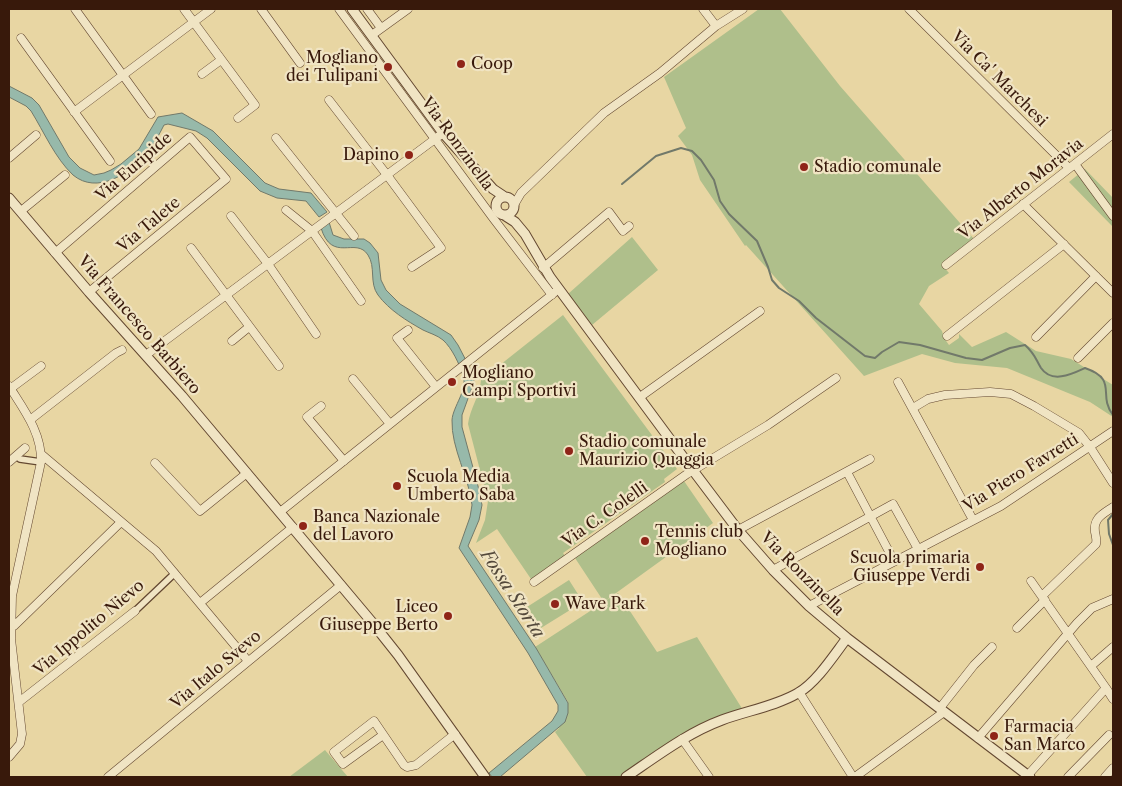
<!DOCTYPE html>
<html>
<head>
<meta charset="utf-8">
<style>
	body { margin:0 }
	#map { position:relative; width:1122px; height:786px; overflow:hidden; background:#e8d6a3; font-family:"Libre Caslon Text",serif }
	canvas { display:block }
	.frame { position:absolute; inset:0; border:10px solid #38190b; pointer-events:none }
</style>
</head>
<body>
<div id="map">
<canvas width="1122" height="786"></canvas>
<div class="frame"></div>
</div>
<script>
const g = document.querySelector('canvas').getContext('2d');
g.lineJoin = 'round';
function fill(path, color) { g.fillStyle = color; g.fill(path, 'evenodd'); }
function stroke(path, color, width, dash) { g.strokeStyle = color; g.lineWidth = width; g.lineCap = dash ? 'butt' : 'round'; g.setLineDash(dash || []); g.stroke(path); }
function drawText(font, color, halo, rows, align = 'center') {
  g.font = font + ' "Libre Caslon Text",serif'; g.lineWidth = 4.5; g.setLineDash([]); g.textBaseline = 'middle'; g.strokeStyle = halo; g.fillStyle = color; for (const [text, x, y, turn = 0] of rows) {
    g.save(); g.translate(x, y); g.rotate((+turn || 0) * Math.PI / 180); g.textAlign = isNaN(turn) ? turn : align; if (halo) g.strokeText(text, 0, 0); g.fillText(text, 0, 0); g.restore();
  }
}
fill(new Path2D(`
	M 759,9 L 780,9 L 840,86 L 974,239 L 942,265 L 949,273 L 929,286 L 919,304 L 942,331 L 944,338 L 949,345 L 959,338 L 959,334 L 972,347 L 1006,332 L 1036,351 L 1071,359 L 1113,385 L 1113,417 L 1090,402 L 1007,368 L 955,363 L 922,354 L 864,376 L 746,245 L 745,246 L 700,180 L 692,155 L 678,136 L 686,128 L 664,77 Z
	M 1085,169 L 1113,198 L 1113,227 L 1069,182 Z
	M 632,237 L 658,270 L 592,325 L 568,294 Z
	M 563,315 L 677,469 L 664,479 L 665,482 L 563,553 L 565,556 L 531,579 L 497,529 L 476,543 L 485,520 L 488,501 L 468,424 C 470,408 480,396 481,380 Z
	M 684,481 L 713,523 L 605,601 L 618,593 L 657,652 L 697,637 L 743,710 L 722,717 L 680,735 L 620,777 L 587,777 L 555,732 L 559,728 L 568,702 L 535,647 L 604,602 L 575,558 Z
	M 569,580 L 583,602 L 541,628 L 527,607 Z
	M 325,750 L 348,777 L 289,777 Z`), '#afbf8b');
const water = new Path2D(`
	M 9,86 L 32,98 L 39,105 L 69,157 L 80,168 L 94,175 L 104,173 L 111,170 L 121,164 L 139,149 L 158,117 L 182,113 L 213,131 L 265,183 L 279,189 L 311,193 L 327,212 L 319,217 L 306,201 L 277,198 L 260,191 L 207,138 L 196,131 L 168,124 L 164,125 C 159,135 153,146 146,154 C 129,174 97,195 73,175 C 55,158 44,132 31,111 L 26,106 L 9,97 Z
	M 329,222 L 333,235 L 344,239 L 364,239 L 370,243 L 378,253 L 381,280 L 386,290 L 400,304 L 451,335 L 458,345 L 473,374 L 474,382 L 462,415 L 462,427 L 478,486 L 482,505 L 479,520 L 468,546 L 536,648 L 568,703 L 568,713 L 565,722 L 500,777 L 492,777 L 489,773 L 552,721 L 558,711 L 558,705 L 528,653 L 459,548 L 470,517 L 472,505 C 469,477 451,448 452,420 C 453,406 468,390 463,376 C 460,365 452,348 443,340 C 437,335 429,333 423,330 C 407,321 389,310 378,295 C 369,283 376,267 368,255 C 356,236 332,264 321,228 Z`);
fill(water, '#97b9aa');
stroke(water, '#71796a', 1);
stroke(new Path2D(`
	M 622,184 L 656,156 L 681,148 L 692,151 L 701,160 L 714,180 L 720,201 L 729,214 L 757,241 L 768,267 L 772,280 L 779,288 L 799,301 L 816,318 L 865,356 L 875,358 L 882,352 L 899,342 L 920,345 L 966,358 L 982,360 L 1010,348 L 1025,345 C 1035,354 1035,358 1041,368 C 1052,384 1072,374 1085,368 C 1119,380 1097,394 1113,415
	M 1113,514 L 1108,520 L 1109,534 L 1113,545`), '#71796a', 2);
const pedestrian = new Path2D(`
	M 16,456 L 20,459 L 41,462
	M 135,611 L 175,573`);
const minor = new Path2D(`
	M 75,9 L 151,114
	M 184,9 L 255,105 L 238,118
	M 261,9 L 300,63
	M 339,9 L 493,218 L 552,295
	M 367,9 L 381,28
	M 703,9 L 716,26
	M 909,9 L 1069,168
	M 372,35 L 408,9
	M 21,38 L 110,161
	M 202,74 L 221,60
	M 329,100 L 387,175 L 441,248 L 412,267
	M 74,112 L 211,9
	M 276,138 L 354,236
	M 9,158 L 36,135
	M 1075,164 L 1113,216
	M 1023,204 L 1113,293
	M 514,205 L 521,193 L 604,113 L 660,73 L 716,26 L 743,9
	M 286,210 L 312,231 L 361,301
	M 21,211 L 65,175
	M 231,216 L 268,264 L 316,334
	M 191,248 L 279,366
	M 55,253 L 190,137 L 226,179 L 89,292
	M 946,265 L 1113,134
	M 543,268 L 609,212 L 623,231 L 629,226
	M 408,330 L 397,338 L 436,387
	M 947,336 L 1064,244
	M 1036,337 L 1096,276
	M 232,341 L 249,327
	M 146,355 L 443,133
	M 1078,358 L 1113,323
	M 353,379 L 390,424
	M 898,382 L 973,520
	M 9,386 C 24,410 42,433 41,462 L 12,596 L 11,639 L 22,734 L 20,744 L 9,757
	M 10,389 L 41,366
	M 640,397 L 760,311
	M 321,406 L 307,417 L 344,461
	M 913,408 L 928,399 L 945,395 L 990,392 L 1011,394 L 1034,406 L 1079,433 L 1090,447 L 1113,483
	M 30,420 L 116,353 L 122,350
	M 41,454 L 156,551 L 248,661
	M 9,462 L 25,448
	M 155,463 L 200,511 L 247,473
	M 847,472 L 894,561
	M 280,512 L 554,293
	M 738,530 L 870,459
	M 773,570 L 893,504 L 918,549
	M 534,582 L 687,474 L 768,425 L 836,378
	M 1042,596 L 1096,544 C 1097,539 1096,537 1095,532 C 1093,518 1103,514 1113,507
	M 200,603 L 293,527
	M 809,606 L 1001,506 L 1113,431
	M 11,627 L 14,626 L 121,522
	M 1017,628 L 1045,600
	M 1091,666 L 1113,647
	M 1106,688 L 1113,699
	M 799,692 L 853,777
	M 19,702 L 135,611
	M 940,708 L 974,665 L 992,647
	M 383,735 L 343,764 L 334,752 L 374,721 L 404,765 L 407,767 L 416,765 L 455,734
	M 978,738 L 1077,623 L 1092,608 L 1113,599
	M 682,739 L 709,777
	M 1028,775 L 1106,688 L 1031,581
	M 108,777 L 341,585
	M 855,777 L 944,712
	M 1068,777 L 1109,735
	M 1105,777 L 1113,768`);
const tertiary = new Path2D(`
	M 352,9 L 443,133 L 493,189 L 505,197
	M496 206a9 9 0 1 1 18 0a9 9 0 1 1-18 0Z
	M 9,198 L 89,292 L 182,396 L 371,621 L 398,655 L 485,777
	M 504,215 L 515,222 L 525,234 L 550,277 L 695,473 L 738,530 L 773,570 L 809,606 L 847,638 L 1030,777
	M 626,777 C 657,756 687,733 722,720 C 746,711 776,706 798,693 C 817,682 834,655 847,638`);
stroke(pedestrian, '#644831', 8);
stroke(minor, '#644831', 9);
stroke(tertiary, '#644831', 11);
stroke(pedestrian, '#f0e4c3', 5.5);
stroke(minor, '#f0e4c3', 8);
stroke(tertiary, '#f0e4c3', 9);
for (const [x, y, r, color] of [
	[461,64,5,"#8f2418"],
	[388,67,5,"#8f2418"],
	[409,155,5,"#8f2418"],
	[804,167,5,"#8f2418"],
	[452,382,5,"#8f2418"],
	[569,451,5,"#8f2418"],
	[397,486,5,"#8f2418"],
	[303,526,5,"#8f2418"],
	[645,541,5,"#8f2418"],
	[980,567,5,"#8f2418"],
	[555,604,5,"#8f2418"],
	[448,616,5,"#8f2418"],
	[994,736,5,"#8f2418"]
]) { const dot = new Path2D(); dot.arc(x, y, r, 0, 2 * Math.PI); g.fillStyle = color; g.fill(dot); stroke(dot, '#f0e4c3', 2); }
drawText('16px', '#38190b', '#f0e4c3', [
	["Mogliano",378,58,"right"],
	["dei Tulipani",378,76,"right"],
	["Coop",471,64],
	["Dapino",399,155,"right"],
	["Stadio comunale",814,167],
	["Mogliano",462,373],
	["Campi Sportivi",462,391],
	["Stadio comunale",579,442],
	["Maurizio Quaggia",579,460],
	["Scuola Media",407,477],
	["Umberto Saba",407,495],
	["Banca Nazionale",313,517],
	["del Lavoro",313,535],
	["Tennis club",655,532],
	["Mogliano",655,550],
	["Scuola primaria",970,558,"right"],
	["Giuseppe Verdi",970,576,"right"],
	["Wave Park",565,604],
	["Liceo",438,607,"right"],
	["Giuseppe Berto",438,625,"right"],
	["Farmacia",1004,727],
	["San Marco",1004,745]
], 'left');
drawText('16px', '#38190b', '#f0e4c3', [
	["Via Ca' Marchesi",999,79,45],
	["Via Ronzinella",457,144,54],
	["Via Euripide",134,167,-41],
	["Via Alberto Moravia",1021,189,-38],
	["Via Talete",149,225,-40],
	["Via Francesco Barbiero",139,325,49],
	["Via Piero Favretti",1021,473,-32],
	["Via C. Colelli",605,515,-35],
	["Via Ronzinella",802,574,45],
	["Via Ippolito Nievo",89,628,-40],
	["Via Italo Svevo",216,670,-40]
]);
drawText('italic 18px', '#54493b', '#f0e4c3', [
	["Fossa Storta",512,594,57]
]);
</script>
</body>
</html>
